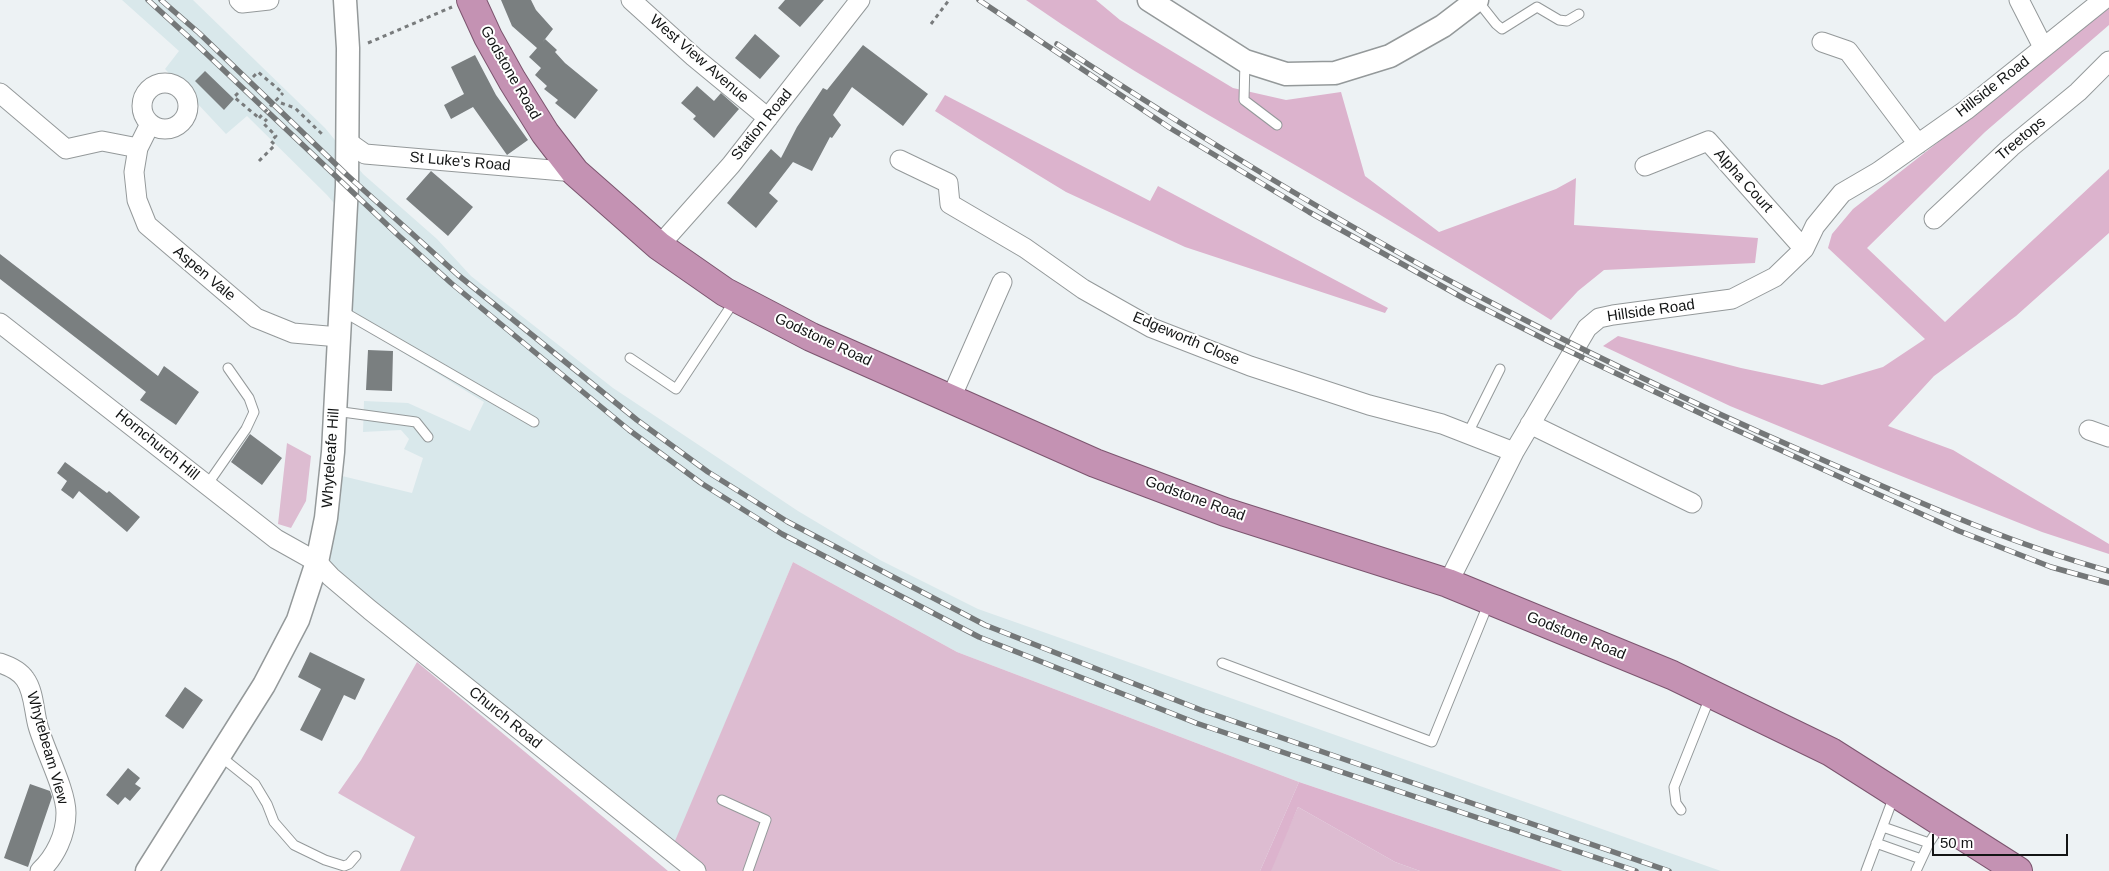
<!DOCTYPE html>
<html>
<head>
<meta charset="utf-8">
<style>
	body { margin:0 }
	#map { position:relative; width:2109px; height:871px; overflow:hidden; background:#edf2f4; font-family:Helvetica,sans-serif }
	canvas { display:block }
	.scale { position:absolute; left:1932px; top:834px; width:136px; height:22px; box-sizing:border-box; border:2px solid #131515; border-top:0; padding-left:6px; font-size:15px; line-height:18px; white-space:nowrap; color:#131515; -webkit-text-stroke:4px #fff; paint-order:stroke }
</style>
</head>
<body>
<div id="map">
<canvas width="2109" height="871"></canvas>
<div class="scale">50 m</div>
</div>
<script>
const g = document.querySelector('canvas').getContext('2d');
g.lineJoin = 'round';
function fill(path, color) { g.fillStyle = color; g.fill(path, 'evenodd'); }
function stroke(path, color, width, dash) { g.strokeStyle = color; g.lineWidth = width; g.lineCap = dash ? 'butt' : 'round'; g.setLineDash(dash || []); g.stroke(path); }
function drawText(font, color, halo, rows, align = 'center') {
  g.font = font + ' Helvetica,sans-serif'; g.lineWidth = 4; g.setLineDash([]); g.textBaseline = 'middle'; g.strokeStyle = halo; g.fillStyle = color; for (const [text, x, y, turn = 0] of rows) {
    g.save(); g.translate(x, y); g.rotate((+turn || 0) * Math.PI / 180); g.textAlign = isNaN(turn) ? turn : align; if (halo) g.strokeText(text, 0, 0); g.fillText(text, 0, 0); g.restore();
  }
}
fill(new Path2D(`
	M 122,0 L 193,0 L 325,128 L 363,174 L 437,239 L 471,276 L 613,388 L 798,511 L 880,560 L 978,609 L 1721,871 L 1563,871 L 1299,782 L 957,652 L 793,562 L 673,848 L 324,561 L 338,475 L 412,493 L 423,458 L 404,449 L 409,439 L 401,430 L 363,432 L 364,401 L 408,403 L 470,431 L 484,402 L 348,319 L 351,223 L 327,195 L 247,116 L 226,134 L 165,69 L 179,51 Z`), '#d9e8eb');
fill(new Path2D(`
	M 287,443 L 311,456 L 306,501 L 291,528 L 278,524 Z
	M 793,562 L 957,652 L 1299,782 L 1260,871 L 706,871 L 672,848 Z
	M 417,662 L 668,871 L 400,871 L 415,837 L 338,793 L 361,760 Z
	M 1298,807 L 1395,862 L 1420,871 L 1269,871 Z`), '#ddbcd1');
fill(new Path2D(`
	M 1026,0 L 1096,0 L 1120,20 L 1233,88 L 1286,100 L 1341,92 L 1365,176 L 1439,232 L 1556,189 L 1576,178 L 1574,225 L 1758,238 L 1755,263 L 1604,270 L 1578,291 L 1551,320 C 1475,272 1398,225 1321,180 C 1221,122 1120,66 1026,0 Z
	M 2109,8 L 2109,25 L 1985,132 L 1867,248 L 1945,322 L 2109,169 L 2109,233 L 2016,316 L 1934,376 L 1888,426 L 1953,450 L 2109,544 L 2109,554 L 2042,532 L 1881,468 L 1730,406 L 1603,346 L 1618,336 L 1741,368 L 1822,385 L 1883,367 L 1925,339 L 1828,248 L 1832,234 L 1853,209 Z
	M 945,95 L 1150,201 L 1158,186 L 1388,308 L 1385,313 L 1185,247 L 1066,192 L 979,139 L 935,111 Z
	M 1299,782 L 1563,871 L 1420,871 L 1395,862 L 1298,807 L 1271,871 L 1260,871 Z`), '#dcb3cd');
fill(new Path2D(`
	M 501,0 L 531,0 L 536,10 L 553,29 L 542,43 L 545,39 L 557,50 L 555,52 L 565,63 L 598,90 L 575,119 L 555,103 L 558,100 L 544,89 L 547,86 L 535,75 L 541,68 L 529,57 L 537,48 L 512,26 Z
	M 785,0 L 824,0 L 800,27 L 778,8 Z
	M 755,34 L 780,56 L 760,79 L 735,58 Z
	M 863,45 L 928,94 L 903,126 L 852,87 L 833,115 L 841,125 L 832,138 L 830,137 L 812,171 L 793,162 L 769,193 L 778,201 L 756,228 L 727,203 L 771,149 L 781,158 L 797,127 L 823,88 L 827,90 Z
	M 475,55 L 496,95 L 528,140 L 507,155 L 473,107 L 451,119 L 444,105 L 464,94 L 451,67 Z
	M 205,71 L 234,99 L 224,110 L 195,81 Z
	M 697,86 L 714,101 L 721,93 L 739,109 L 714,138 L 693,119 L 696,116 L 681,103 Z
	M 431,171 L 473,207 L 448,236 L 406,199 Z
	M 0,254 L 158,376 L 164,366 L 199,392 L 176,425 L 140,400 L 146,392 L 0,279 Z
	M 368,350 L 393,351 L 392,391 L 366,390 Z
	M 250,434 L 282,458 L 262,485 L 231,462 Z
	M 65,462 L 107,493 L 109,491 L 140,517 L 127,532 L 79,491 L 73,499 L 61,490 L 67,481 L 57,473 Z
	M 310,652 L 365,679 L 355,700 L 344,695 L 322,741 L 300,730 L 321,689 L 298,677 Z
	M 185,687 L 203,700 L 183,729 L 165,716 Z
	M 128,768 L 140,778 L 135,784 L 141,788 L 130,801 L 125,797 L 118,805 L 106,795 Z
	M 30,784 L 50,791 L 52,797 L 28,867 L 4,858 Z`), '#7a7f80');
const service = new Path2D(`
	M 1477,0 L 1496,24 L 1502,29 L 1537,7 L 1559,20 L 1567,21 L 1579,14
	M 1245,61 L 1244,100 L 1277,125
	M 342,311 L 534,422
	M 630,358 L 676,389 L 735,300
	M 335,411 L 416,422 L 428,437
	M 1468,433 L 1500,369
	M 207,485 L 246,429 L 254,412 L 249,398 L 228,368
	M 1222,663 L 1432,742 L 1489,602
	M 220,756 L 255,784 L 267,804 L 274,822 L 294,845 L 325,860 L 344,866 L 349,864 L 356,856
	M 722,800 L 766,820 L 748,871
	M 1681,810 L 1676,803 L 1674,787 L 1710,697
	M 1883,827 L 1929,843
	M 1876,843 L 1921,859
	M 1866,871 L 1894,796
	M 1916,871 L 1929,843 L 1941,825`);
const minor = new Path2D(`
	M 239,0 L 242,3 L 269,0
	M 631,0 L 694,57 L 768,118
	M 2019,0 L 2043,47
	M 1822,42 L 1848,51 L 1918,144
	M142 106a23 23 0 1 1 46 0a23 23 0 1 1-46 0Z
	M 0,93 L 66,149 L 102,141 L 138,148
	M 150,124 L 138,148 L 134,172 L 137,200 L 147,225 L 256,318 L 293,333 L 339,337
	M 348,142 L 365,154 L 575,172
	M 900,160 L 948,183 L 950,204 L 1025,248 L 1083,289 L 1152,328 L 1250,366 L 1369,405 L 1442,424 L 1514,452
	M 1645,166 L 1708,141 L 1804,249
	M 1934,219 L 2011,147 L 2078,92 L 2109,61
	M 659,246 L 731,165 L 860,0
	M 0,323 L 276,539 L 317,562 L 331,577 L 370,610 L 696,871
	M 951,398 L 1002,282
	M 1530,424 L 1692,503
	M 2089,430 L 2109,437
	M 1448,583 L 1514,452 L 1587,328 L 1599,318 L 1613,315 L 1732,299 L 1775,277 L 1804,249 L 1815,226 L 1842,193 L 1878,172 L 1966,110 L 2103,0
	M 0,663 C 9,666 19,670 25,679 C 34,691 34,712 38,726 C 45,751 66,790 66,813 C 66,835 55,857 40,871`);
const tertiary = new Path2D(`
	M 1149,0 L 1245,61 L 1286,74 L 1335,73 L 1390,56 L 1443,26 L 1477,0
	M 147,871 L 264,685 L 298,620 L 317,562 L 326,518 L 333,452 L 347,186 L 348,48 L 345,0`);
const trunk = new Path2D(`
	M 471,0 L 488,37 L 512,80 L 545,133 L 575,172 L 659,246 L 725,292 L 811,337 L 1095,463 L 1225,512 L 1448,583 L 1672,675 L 1831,752 L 2018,871`);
stroke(service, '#94999a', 11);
stroke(minor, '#94999a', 21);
stroke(tertiary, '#94999a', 25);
stroke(trunk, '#7c556f', 30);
stroke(new Path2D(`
	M 931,24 L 949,0
	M 368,43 L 452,7
	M 253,77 L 258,72 L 283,93
	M 238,93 L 234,97 L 259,118
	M 281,103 L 295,108 L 324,136
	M 259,161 L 275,145 L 271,141 L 276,136 L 263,123 L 267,119`), '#787b7c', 3, [4, 4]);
stroke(service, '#fff', 9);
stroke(minor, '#fff', 19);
stroke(tertiary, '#fff', 22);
stroke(trunk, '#c492b3', 28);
const rail = new Path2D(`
	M 148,0 L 194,42 L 399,236 L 451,283 L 629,430 L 701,483 L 782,534 L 979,637 L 1196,723 L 1636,871
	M 161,0 L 199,33 L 347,175 L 458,275 L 637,420 L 708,472 L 788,522 L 985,625 L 1201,710 L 1669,871
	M 979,0 L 1170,128 L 1309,212 L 1465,299 L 1552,343 L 1723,424 L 1959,531 L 2051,567 L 2109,583
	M 1057,44 C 1191,131 1327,216 1469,291 C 1577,348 1688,401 1800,450 C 1903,495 2001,541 2109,571`);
stroke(rail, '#747778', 5.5);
stroke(rail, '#fff', 4, [11]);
stroke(new Path2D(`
	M 259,118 L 283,93`), '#787b7c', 3, [4, 4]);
drawText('15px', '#131515', '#fff', [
	["West View Avenue",699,59,41],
	["Godstone Road",510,73,60],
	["Hillside Road",1993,87,-38],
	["Station Road",762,125,-51],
	["Treetops",2021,139,-40],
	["St Luke's Road",460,162,5],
	["Alpha Court",1743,181,48],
	["Aspen Vale",204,274,40],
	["Hillside Road",1651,311,-8],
	["Edgeworth Close",1186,339,23],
	["Godstone Road",823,340,25],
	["Hornchurch Hill",157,445,39],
	["Whyteleafe Hill",331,458,-86],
	["Godstone Road",1195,499,20],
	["Godstone Road",1576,636,22],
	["Church Road",505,718,39],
	["Whytebeam View",47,748,74]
]);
</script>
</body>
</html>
